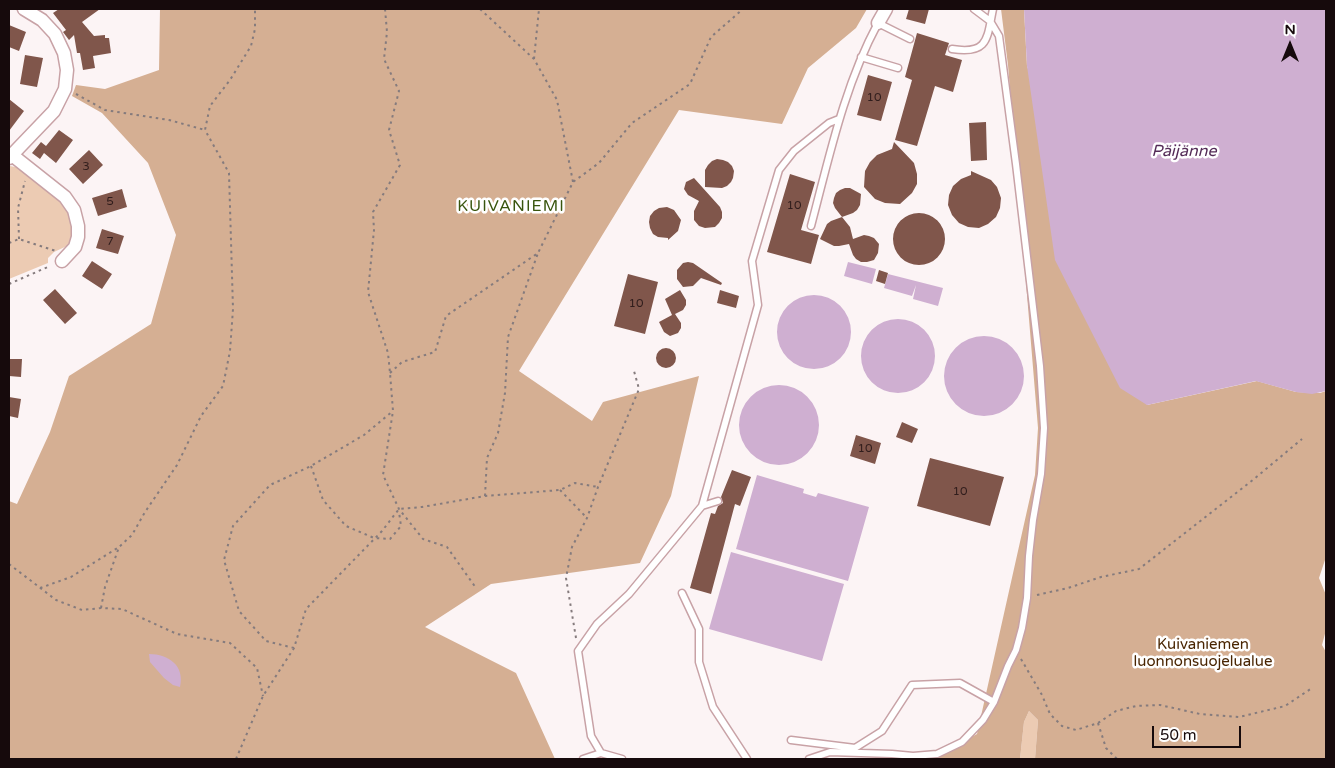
<!DOCTYPE html>
<html>
<head>
<meta charset="utf-8">
<style>
	body { margin:0 }
	#map { position:relative; width:1335px; height:768px; overflow:hidden; background:#fcf4f5; font-family:"Varela Round",sans-serif }
	canvas { display:block }
	.frame { position:absolute; inset:0; border:10px solid #160a0c; pointer-events:none }
	.north { position:absolute; left:1265px; top:20px; width:50px; height:50px; -webkit-text-stroke:4px #fff; paint-order:stroke; rotate:0deg; font-size:14px; font-weight:700; line-height:20px; text-align:center; color:#160a0c }
	.north::after { content:''; display:block; margin:auto; width:18px; height:22px; background:#160a0c; clip-path:polygon(50% 0,100% 100%,50% 72%,0 100%) }
	.scale { position:absolute; left:1152px; top:726px; width:89px; height:22px; box-sizing:border-box; border:2px solid #160a0c; border-top:0; padding-left:6px; font-size:15px; line-height:18px; white-space:nowrap; color:#160a0c; -webkit-text-stroke:4px #fff; paint-order:stroke }
</style>
</head>
<body>
<div id="map">
<canvas width="1335" height="768"></canvas>
<div class="frame"></div>
<div class="north">N</div>
<div class="scale">50 m</div>
</div>
<script>
const g = document.querySelector('canvas').getContext('2d');
g.lineJoin = 'round';
function fill(path, color) { g.fillStyle = color; g.fill(path, 'evenodd'); }
function stroke(path, color, width, dash) { g.strokeStyle = color; g.lineWidth = width; g.lineCap = dash ? 'butt' : 'round'; g.setLineDash(dash || []); g.stroke(path); }
function drawText(font, color, halo, rows, align = 'center') {
  g.font = font + ' "Varela Round",sans-serif'; g.lineWidth = 5; g.setLineDash([]); g.textBaseline = 'middle'; g.strokeStyle = halo; g.fillStyle = color; for (const [text, x, y, turn = 0] of rows) {
    g.save(); g.translate(x, y); g.rotate((+turn || 0) * Math.PI / 180); g.textAlign = isNaN(turn) ? turn : align; if (halo) g.strokeText(text, 0, 0); g.fillText(text, 0, 0); g.restore();
  }
}
fill(new Path2D(`
	M 10,166 L 20,168 L 64,202 L 70,213 L 72,226 L 72,239 L 67,246 L 54,252 L 48,258 L 48,263 L 9,279 L 9,167 Z
	M 1029,711 L 1038,720 L 1035,759 L 1020,759 L 1024,722 Z`), '#eccbb3');
fill(new Path2D(`
	M 160,9 L 867,9 L 856,28 L 808,68 L 782,124 L 679,110 L 519,371 L 592,421 L 603,402 L 699,376 L 671,496 L 640,563 L 491,584 L 425,627 L 516,673 L 555,759 L 9,759 L 9,501 L 17,504 L 50,432 L 69,376 L 151,324 L 176,235 L 148,163 L 102,113 L 72,96 L 76,85 L 105,89 L 159,70 Z
	M 1001,9 L 1024,9 L 1027,66 L 1147,405 L 1257,381 L 1296,392 L 1320,393 L 1326,391 L 1326,557 L 1319,578 L 1326,595 L 1326,630 L 1322,645 L 1326,652 L 1326,759 L 1035,759 L 1038,720 L 1029,711 L 1024,722 L 1020,759 L 932,759 L 977,734 L 1035,475 L 1038,428 L 1008,65 Z`), '#d5af93');
fill(new Path2D(`
	M 1024,9 L 1326,9 L 1326,391 L 1312,394 L 1296,392 L 1256,381 L 1147,405 L 1120,388 L 1055,260 L 1027,66 Z
	M 848,262 L 876,269 L 872,284 L 844,276 Z
	M 888,274 L 943,288 L 938,306 L 913,299 L 916,285 L 912,296 L 884,288 Z
	M777 332a37 37 0 1 1 74 0a37 37 0 1 1-74 0Z
	M861 356a37 37 0 1 1 74 0a37 37 0 1 1-74 0Z
	M944 376a40 40 0 1 1 80 0a40 40 0 1 1-80 0Z
	M739 425a40 40 0 1 1 80 0a40 40 0 1 1-80 0Z
	M 757,475 L 804,489 L 803,493 L 816,497 L 818,493 L 869,507 L 848,581 L 736,549 Z
	M 731,552 L 844,584 L 822,661 L 709,629 Z
	M 149,654 C 169,654 185,666 180,687 L 173,685 L 164,678 L 150,662 Z`), '#cfafd1');
fill(new Path2D(`
	M 59,9 L 100,9 L 82,22 L 94,36 L 105,35 L 105,38 L 109,38 L 111,53 L 93,56 L 95,68 L 83,70 L 80,53 L 77,53 L 74,35 L 69,40 L 63,32 L 66,30 L 53,13 Z
	M 909,9 L 929,9 L 925,24 L 906,19 Z
	M 9,25 L 26,32 L 19,51 L 9,47 Z
	M 917,33 L 949,43 L 945,55 L 962,60 L 953,92 L 935,86 L 917,146 L 895,140 L 912,80 L 905,77 Z
	M 25,55 L 43,58 L 37,87 L 20,84 Z
	M 868,75 L 892,82 L 881,121 L 857,115 Z
	M 9,99 L 24,111 L 9,131 Z
	M 986,122 L 987,160 L 971,161 L 969,123 Z
	M 59,130 L 73,140 L 56,163 L 44,153 L 40,159 L 32,153 L 41,142 L 46,146 Z
	M 894,142 L 914,163 L 917,174 L 917,184 L 912,193 L 900,204 L 885,203 L 875,199 L 864,187 L 865,171 L 870,162 L 877,155 L 892,149 Z
	M 89,150 L 103,165 L 83,184 L 69,169 Z
	M 717,159 L 723,160 L 728,162 L 732,166 L 734,171 L 733,178 L 731,182 L 727,186 L 722,188 L 705,187 L 705,170 L 708,165 L 712,161 Z
	M 971,171 L 991,180 L 997,187 L 1001,198 L 1000,208 L 996,217 L 988,224 L 979,228 L 968,227 L 959,223 L 952,215 L 948,205 L 949,195 L 953,186 L 961,179 L 971,175 Z
	M 790,174 L 815,182 L 801,230 L 819,235 L 811,264 L 767,252 Z
	M 694,178 L 720,207 L 722,212 L 722,218 L 719,223 L 715,227 L 705,228 L 699,226 L 694,220 L 694,211 L 699,201 L 688,195 L 684,189 L 686,182 Z
	M 845,188 L 850,188 L 861,194 L 860,205 L 857,210 L 853,213 L 842,217 L 835,208 L 833,203 L 834,198 L 836,193 L 840,190 Z
	M 122,189 L 127,207 L 98,216 L 92,198 Z
	M 667,207 L 674,210 L 681,220 L 678,231 L 668,240 L 668,238 L 658,237 L 653,234 L 650,228 L 649,222 L 650,216 L 654,211 L 659,208 Z
	M893 239a26 26 0 1 1 52 0a26 26 0 1 1-52 0Z
	M 842,217 L 850,227 L 853,239 L 864,235 L 869,236 L 874,238 L 879,244 L 878,253 L 874,260 L 867,262 L 861,262 L 856,259 L 853,255 L 849,244 L 839,246 L 834,246 L 820,239 L 827,224 L 831,221 Z
	M 102,229 L 124,236 L 118,254 L 96,248 Z
	M 92,261 L 112,274 L 102,289 L 82,276 Z
	M 688,262 L 693,263 L 722,283 L 721,285 L 701,278 L 693,286 L 683,287 L 677,279 L 677,270 L 683,263 Z
	M 879,270 L 888,273 L 885,284 L 876,281 Z
	M 628,274 L 658,282 L 645,334 L 614,326 Z
	M 55,289 L 77,313 L 65,324 L 43,300 Z
	M 680,290 L 686,300 L 686,305 L 683,310 L 675,314 L 681,323 L 681,328 L 678,333 L 670,336 L 664,332 L 659,322 L 672,315 L 665,299 Z
	M 720,290 L 739,296 L 736,308 L 717,303 Z
	M656 358a10 10 0 1 1 20 0a10 10 0 1 1-20 0Z
	M 9,359 L 22,359 L 21,377 L 9,376 Z
	M 9,397 L 21,399 L 18,418 L 9,416 Z
	M 902,422 L 918,429 L 912,443 L 896,437 Z
	M 856,435 L 881,443 L 875,464 L 850,456 Z
	M 930,458 L 1004,477 L 990,526 L 917,506 Z
	M 732,470 L 751,477 L 740,506 L 735,504 L 711,594 L 690,588 L 711,513 L 715,514 L 718,506 L 723,503 L 721,497 Z`), '#80564b');
const service = new Path2D(`
	M 952,49 C 989,55 987,38 993,9
	M 861,57 L 898,68
	M 811,226 C 829,158 844,86 878,23 L 910,39
	M 718,501 L 702,506 L 758,305 L 752,261 L 779,170 L 794,151 L 829,123 L 839,119
	M 682,593 L 699,629 L 699,662 L 713,707 L 747,759
	M 791,740 L 855,748 L 882,731 L 912,685 L 960,683 L 994,702
	M 601,753 L 591,736 L 578,651 L 597,624 L 629,594 L 702,506
	M 583,759 L 601,753 L 622,759
	M 809,759 L 830,752 L 892,754 L 913,756 L 937,754 L 962,742 L 983,720 L 994,702 L 1008,666 L 1016,650 L 1022,628 L 1027,598 L 1029,556 L 1033,520 L 1041,474 L 1044,428 L 1040,366 L 1016,164 L 999,36 L 990,21 L 974,9`);
const minor = new Path2D(`
	M 878,23 L 886,9
	M 12,155 L 65,197 L 74,210 L 78,226 L 78,237 L 75,247 L 62,261
	M 9,158 L 54,111 L 65,89 L 67,70 L 64,53 L 55,34 L 42,20 L 24,9`);
stroke(service, '#c8a2a6', 9);
stroke(minor, '#c8a2a6', 15);
stroke(new Path2D(`
	M 385,9 L 387,32 L 384,59 L 399,91 L 389,130 L 400,165 L 373,212 L 374,230 L 368,292 L 388,353 L 390,373 L 393,411 L 383,475 L 399,509 L 423,539 L 447,547 L 476,588
	M 480,9 L 534,59 L 557,100 L 573,182
	M 534,59 L 539,9
	M 76,94 L 105,110 L 169,120 L 205,130
	M 19,239 L 18,208 L 25,181
	M 9,243 L 19,239 L 56,251
	M 9,284 L 50,266
	M 390,373 L 402,362 L 435,352 L 446,316 L 538,253 L 573,182 L 599,163 L 632,123 L 690,84 L 711,37 L 743,9
	M 311,466 L 323,500 L 346,526 L 374,538 L 390,539 L 401,526 L 399,512
	M 560,490 L 587,518
	M 485,496 L 487,458 L 498,433 L 505,393 L 508,337 L 538,253
	M 9,564 L 56,600 L 82,610 L 101,608 L 122,609 L 177,634 L 230,643 L 257,668 L 263,696
	M 40,588 L 71,577 L 119,547
	M 1037,595 L 1068,588 L 1101,577 L 1139,569 L 1254,479 L 1302,439
	M 101,608 L 105,587 L 119,547 L 132,535 L 145,512 L 177,465 L 201,416 L 223,386 L 230,351 L 233,309 L 229,173 L 205,130 L 210,106 L 230,80 L 251,46 L 255,29 L 255,9
	M 576,638 L 566,578 L 572,547 L 587,518 L 598,487 L 639,389 L 634,371
	M 294,648 L 266,641 L 239,611 L 224,560 L 233,526 L 270,485 L 311,466 L 364,435 L 393,411
	M 1021,659 L 1042,695 L 1050,714 L 1062,726 L 1076,730 L 1098,723 L 1116,711 L 1136,706 L 1160,705 L 1200,714 L 1239,717 L 1285,706 L 1312,688
	M 1098,723 L 1106,748 L 1117,759
	M 236,759 L 263,696 L 294,648 L 306,609 L 382,531 L 399,509 L 422,507 L 485,496 L 560,490 L 575,483 L 598,487`), '#857b7d', 2, [2.5, 4]);
stroke(service, '#fff', 6);
stroke(minor, '#fff', 12);
drawText('12px', '#301d1c', null, [
	["10",874,98],
	["3",86,167],
	["5",110,202],
	["10",794,206],
	["7",110,242],
	["10",636,304],
	["10",865,449],
	["10",960,492]
]);
drawText('15px', '#492502', '#fff', [
	["Kuivaniemen",1203,645],
	["luonnonsuojelualue",1203,662]
]);
drawText('italic 16px', '#542b57', '#fff', [
	["Päijänne",1184,152]
]);
g.letterSpacing = '1px';
drawText('16px', '#39550e', '#fff', [
	["KUIVANIEMI",511,207]
]);
g.letterSpacing = '0px';
</script>
</body>
</html>
